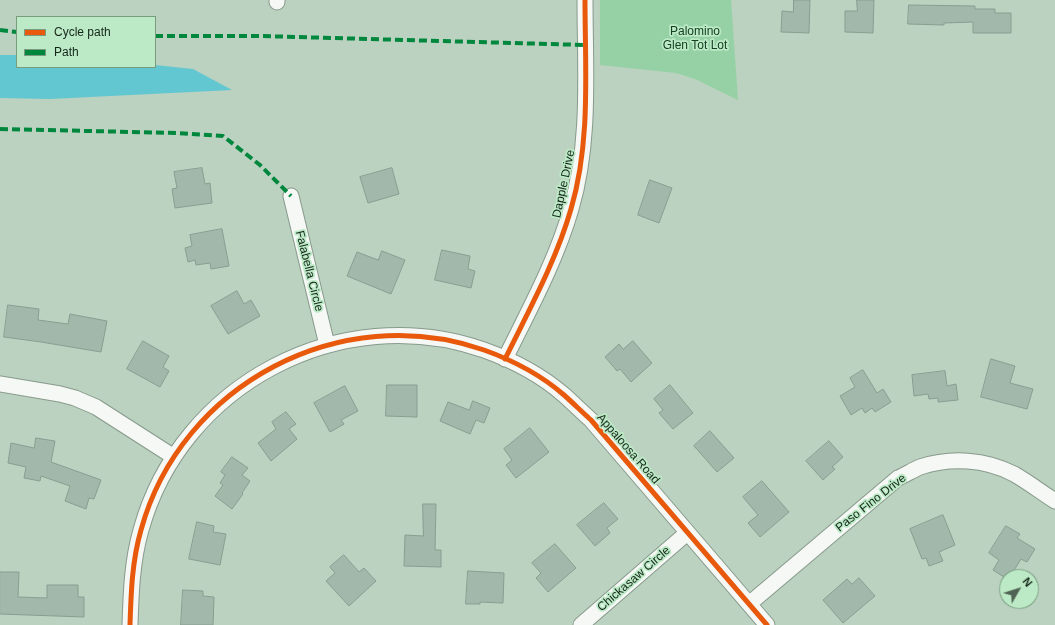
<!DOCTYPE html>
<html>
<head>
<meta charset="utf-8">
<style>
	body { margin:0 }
	#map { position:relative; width:1055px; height:625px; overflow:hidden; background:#bad2bf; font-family:Arial,sans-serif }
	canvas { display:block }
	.legend { position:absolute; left:16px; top:16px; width:140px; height:52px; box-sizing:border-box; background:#bceac6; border:1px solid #799c81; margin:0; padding:5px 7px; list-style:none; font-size:12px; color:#152619 }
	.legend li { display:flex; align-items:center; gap:8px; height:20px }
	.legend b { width:20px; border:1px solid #799c81 }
	.north { position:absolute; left:999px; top:569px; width:40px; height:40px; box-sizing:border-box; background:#bceac6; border:1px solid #799c81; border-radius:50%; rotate:51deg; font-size:11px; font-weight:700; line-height:16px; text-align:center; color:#152619 }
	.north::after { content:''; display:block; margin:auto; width:14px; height:18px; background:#4f6253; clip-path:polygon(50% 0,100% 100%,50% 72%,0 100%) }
</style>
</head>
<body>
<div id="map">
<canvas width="1055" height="625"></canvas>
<ul class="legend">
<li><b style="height:5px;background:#e8590c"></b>Cycle path</li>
<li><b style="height:5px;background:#00873e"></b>Path</li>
</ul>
<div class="north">N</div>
</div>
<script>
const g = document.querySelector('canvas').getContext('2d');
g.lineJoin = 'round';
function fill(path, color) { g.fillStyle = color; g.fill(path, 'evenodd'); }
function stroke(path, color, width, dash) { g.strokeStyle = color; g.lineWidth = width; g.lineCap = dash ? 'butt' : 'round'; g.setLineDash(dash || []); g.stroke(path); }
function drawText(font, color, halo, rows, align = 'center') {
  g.font = font + ' Arial,sans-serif'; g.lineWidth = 3.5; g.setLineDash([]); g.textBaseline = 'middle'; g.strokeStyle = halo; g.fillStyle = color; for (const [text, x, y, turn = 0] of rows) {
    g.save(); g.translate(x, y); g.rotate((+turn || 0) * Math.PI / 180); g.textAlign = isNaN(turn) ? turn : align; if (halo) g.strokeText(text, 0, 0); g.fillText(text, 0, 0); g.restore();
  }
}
fill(new Path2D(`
	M 600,0 L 731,0 L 738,100 L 695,79 L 676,73 L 600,65 Z`), '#96d1a5');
fill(new Path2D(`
	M 0,55 L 17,55 L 17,67 L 155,67 L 155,65 L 193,69 L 232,90 L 50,99 L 0,98 Z`), '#62c7d0');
const building = new Path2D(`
	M 794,0 L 810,0 L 809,33 L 781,32 L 782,11 L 793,12 Z
	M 857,0 L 874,0 L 873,33 L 845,32 L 845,11 L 857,11 Z
	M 909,5 L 975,6 L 975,9 L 995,9 L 995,13 L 1011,13 L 1011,33 L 973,33 L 973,22 L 944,23 L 944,25 L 908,24 Z
	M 202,168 L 205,184 L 210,183 L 212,203 L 175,208 L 172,189 L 177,188 L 174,172 Z
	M 392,168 L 399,194 L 368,203 L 360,177 Z
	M 650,180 L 672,188 L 659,223 L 638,215 Z
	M 222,229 L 229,266 L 211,269 L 210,263 L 196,265 L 195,260 L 188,262 L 185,248 L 192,246 L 190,235 Z
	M 442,250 L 470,256 L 468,269 L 475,271 L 471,288 L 435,280 Z
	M 382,251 L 405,260 L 391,294 L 347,276 L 357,252 L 378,260 Z
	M 237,291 L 244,304 L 251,300 L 260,316 L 228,334 L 211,306 Z
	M 8,305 L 39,309 L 38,320 L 68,324 L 70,314 L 107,321 L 101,352 L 41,342 L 4,337 Z
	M 143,341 L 169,356 L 163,367 L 169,371 L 160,387 L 127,369 Z
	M 633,341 L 652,363 L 631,382 L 620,369 L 617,371 L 605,357 L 619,344 L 623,349 Z
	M 991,359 L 1015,366 L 1010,383 L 1033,389 L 1027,409 L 981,397 Z
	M 863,370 L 877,393 L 883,389 L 891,402 L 875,412 L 872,408 L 865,413 L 862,408 L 851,415 L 840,396 L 855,387 L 850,378 Z
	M 945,371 L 947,386 L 956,384 L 958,400 L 938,402 L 938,398 L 929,399 L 928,394 L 914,396 L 912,375 Z
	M 387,385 L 417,385 L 417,417 L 386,416 Z
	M 670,385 L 693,413 L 673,429 L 659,413 L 663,410 L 654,399 Z
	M 345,386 L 358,411 L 341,420 L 344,424 L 330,432 L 314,403 Z
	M 473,401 L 490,408 L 484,423 L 476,420 L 470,434 L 440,421 L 448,402 L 469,410 Z
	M 286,412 L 296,424 L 289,429 L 297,439 L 271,461 L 258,443 L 276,429 L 272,422 Z
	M 530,428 L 549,452 L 516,478 L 506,465 L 512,460 L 504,449 Z
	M 710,431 L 734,458 L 717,472 L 694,446 Z
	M 36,438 L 55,441 L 51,462 L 101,480 L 94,499 L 89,498 L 86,509 L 65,501 L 70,486 L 41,476 L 40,481 L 24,478 L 26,467 L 8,463 L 11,443 L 34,448 Z
	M 829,441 L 843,457 L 832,467 L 835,469 L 823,480 L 806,461 Z
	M 232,457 L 248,468 L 242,475 L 250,481 L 242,493 L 243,494 L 232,509 L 215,496 L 223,485 L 220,483 L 225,475 L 221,472 Z
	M 762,481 L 789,512 L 760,537 L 748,523 L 758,515 L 743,497 Z
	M 604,503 L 618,519 L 607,528 L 610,533 L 595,546 L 577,525 Z
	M 423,504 L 436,504 L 435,550 L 441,550 L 441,567 L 404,566 L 405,535 L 423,536 Z
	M 943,515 L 955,545 L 939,552 L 943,561 L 929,566 L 926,558 L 922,559 L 910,529 Z
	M 197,522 L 214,526 L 213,532 L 226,534 L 220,565 L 189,559 Z
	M 1006,526 L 1020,534 L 1017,538 L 1035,549 L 1027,562 L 1021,559 L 1010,577 L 1007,577 L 1007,579 L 993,570 L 999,560 L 989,553 Z
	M 555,544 L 576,568 L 548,592 L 536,578 L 541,573 L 532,563 Z
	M 344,555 L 359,572 L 364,568 L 376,581 L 349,606 L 326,581 L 335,573 L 330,567 Z
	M 468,571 L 504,573 L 503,603 L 480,602 L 480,604 L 466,604 Z
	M 0,572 L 19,572 L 18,597 L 47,598 L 47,585 L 78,585 L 78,597 L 84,597 L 84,617 L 0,614 Z
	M 859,578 L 875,596 L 843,623 L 823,600 L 847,579 L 852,584 Z
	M 183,590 L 203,591 L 203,596 L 214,597 L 213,625 L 181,625 Z`);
fill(building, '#a1b8ab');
stroke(building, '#879e91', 1);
const minor = new Path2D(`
	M 277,0 L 277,2
	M 291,196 L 327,345
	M 505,359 C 529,310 556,261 571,209 C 591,141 585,69 585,0
	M 0,384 L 60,394 L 75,398 L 96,407 L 174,457
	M 749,604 L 898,478 C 905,475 913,470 920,467 C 951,457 985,459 1014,474 C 1028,482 1041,492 1055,501
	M 130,625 C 131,593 132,561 141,530 C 181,384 341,300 484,350 C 512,360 541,375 564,395 C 573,403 582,412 591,420 L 767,625
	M 581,625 L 687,533`);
stroke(minor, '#889a8c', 17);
stroke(minor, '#f5f8f5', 15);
stroke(new Path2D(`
	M 0,30 L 17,32
	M 155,36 L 261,36 L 585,45
	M 0,129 L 178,133 L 223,136 L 260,165 L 291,196`), '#00873e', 4, [8, 4]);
stroke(new Path2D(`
	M 505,359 C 529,310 556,261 571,209 C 591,141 585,69 585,0
	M 130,625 C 131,593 132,561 141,530 C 181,384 341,300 484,350 C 512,360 541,375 564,395 C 573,403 582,412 591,420 L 767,625`), '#e8590c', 5);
drawText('12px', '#154023', '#bceac6', [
	["Palomino",695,32],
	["Glen Tot Lot",695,46]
]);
drawText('12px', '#152619', '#bceac6', [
	["Dapple Drive",564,184,-78],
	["Falabella Circle",309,271,76],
	["Appaloosa Road",628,449,49],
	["Paso Fino Drive",871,503,-38],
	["Chickasaw Circle",634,579,-41]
]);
</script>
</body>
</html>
